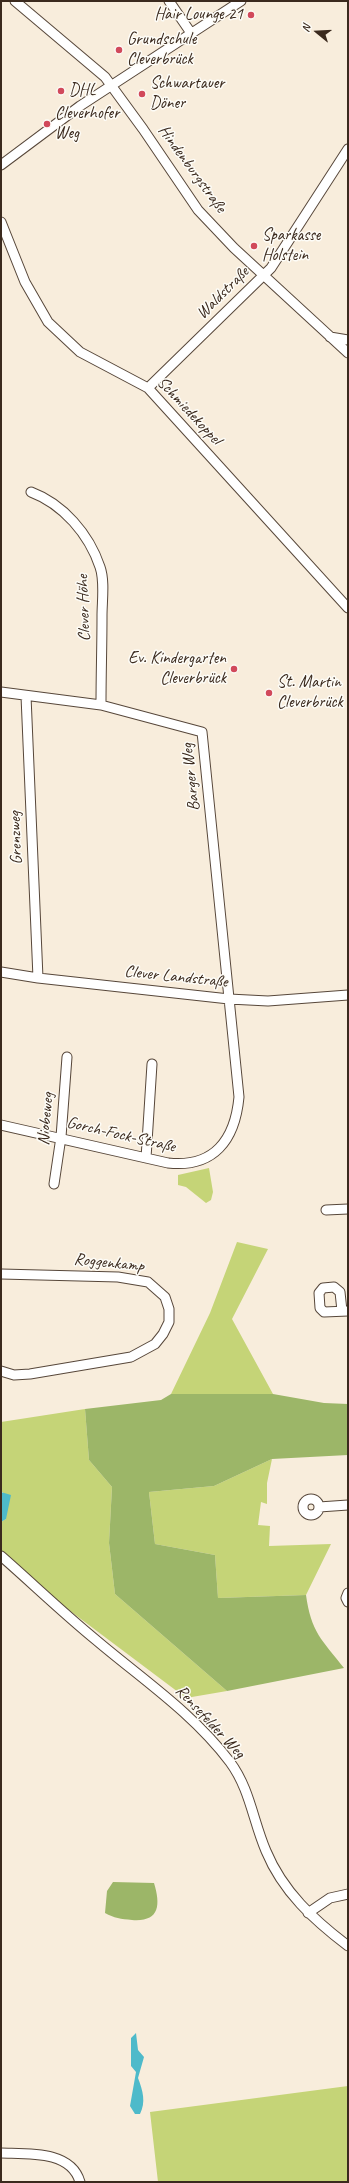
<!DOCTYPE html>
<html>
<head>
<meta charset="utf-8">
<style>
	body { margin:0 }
	#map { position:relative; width:349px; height:2183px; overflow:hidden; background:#f8eddc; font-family:Caveat,sans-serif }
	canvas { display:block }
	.frame { position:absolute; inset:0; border:2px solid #3b2a1e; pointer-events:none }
	.north { position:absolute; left:297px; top:12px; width:40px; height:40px; -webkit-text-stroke:3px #fdfcf7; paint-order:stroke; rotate:288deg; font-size:11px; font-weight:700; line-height:16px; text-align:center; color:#3b2a1e }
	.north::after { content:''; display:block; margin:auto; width:14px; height:18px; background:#3b2a1e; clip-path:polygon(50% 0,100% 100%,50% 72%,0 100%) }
</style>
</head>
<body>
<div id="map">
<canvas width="349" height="2183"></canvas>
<div class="frame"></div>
<div class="north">N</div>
</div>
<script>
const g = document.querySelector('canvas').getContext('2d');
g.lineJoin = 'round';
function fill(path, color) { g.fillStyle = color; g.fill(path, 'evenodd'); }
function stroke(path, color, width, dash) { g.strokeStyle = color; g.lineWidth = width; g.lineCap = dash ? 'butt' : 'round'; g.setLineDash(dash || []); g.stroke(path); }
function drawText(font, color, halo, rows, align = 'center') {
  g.font = font + ' Caveat,sans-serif'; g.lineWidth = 3; g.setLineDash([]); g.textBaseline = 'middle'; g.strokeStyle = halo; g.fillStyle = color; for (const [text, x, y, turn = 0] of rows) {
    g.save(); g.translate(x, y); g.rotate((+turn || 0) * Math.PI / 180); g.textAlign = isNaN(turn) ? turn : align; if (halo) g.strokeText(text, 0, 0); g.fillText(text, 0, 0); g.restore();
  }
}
fill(new Path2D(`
	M 209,1168 L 213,1192 L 211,1200 L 206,1203 L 186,1187 L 178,1185 L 178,1175 Z
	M 237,1242 L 268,1249 L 232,1319 L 273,1394 L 171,1394 L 210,1313 Z
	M 85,1409 L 89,1460 L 112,1487 L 109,1543 L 115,1594 L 227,1691 L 186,1698 L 1,1559 L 1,1522 L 6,1519 L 3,1492 L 1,1492 L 1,1422 Z
	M 272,1459 L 267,1483 L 267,1504 L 261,1502 L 258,1525 L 270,1526 L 269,1546 L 331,1544 L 306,1595 L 218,1598 L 215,1555 L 155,1544 L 149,1492 L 214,1486 Z
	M 348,2086 L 348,2182 L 158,2182 L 150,2112 Z`), '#c5d477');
fill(new Path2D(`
	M 171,1394 L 273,1394 L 324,1403 L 348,1404 L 348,1455 L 272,1459 L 214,1486 L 149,1492 L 155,1544 L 215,1555 L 218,1598 L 306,1595 C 311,1632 322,1640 344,1668 L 227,1691 L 115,1594 L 109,1543 L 112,1487 L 89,1460 L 85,1409 L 161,1400 Z
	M 113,1882 L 154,1883 C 161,1906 159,1922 132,1920 C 121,1919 114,1918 105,1913 L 107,1891 Z`), '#9cb668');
fill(new Path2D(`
	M 1,1492 L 11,1495 L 6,1519 L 1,1522 Z
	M 136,2033 L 138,2050 L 144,2057 L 138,2078 C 143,2091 146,2102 140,2114 L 135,2114 L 130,2106 L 136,2072 L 131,2066 L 131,2038 Z`), '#4ebaca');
const minor = new Path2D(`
	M 15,1 L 105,77 L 143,129 L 198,210 L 234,248 L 348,353
	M 169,1 L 191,33
	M 1,165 L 80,106 L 241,1
	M 1,222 L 25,282 L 48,322 L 80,352 L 148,388 L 348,608
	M 330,337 L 348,340
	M 148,388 L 271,268 L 348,149
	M 31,492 C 63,504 89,534 100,567 C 105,581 102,601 102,616 C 102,645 101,675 101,705
	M 1,692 L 101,705 L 202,732 L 239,1097 C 235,1140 214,1168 168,1163 L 1,1125
	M 26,696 L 38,978
	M 1,972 L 38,978 L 229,999 L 268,1001 L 348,995
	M 146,1158 L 152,1064
	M 54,1184 L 61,1137 L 67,1057
	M 326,1210 L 348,1209
	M 1,1274 L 118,1277 L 148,1282 L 165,1297 L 169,1309 L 169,1322 L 163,1334 L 155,1344 L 131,1357 L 30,1374 L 14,1375 L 1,1371
	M 342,1311 L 340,1292 L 334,1287 L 323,1288 L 319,1293 L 320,1308 L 324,1312 L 348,1311
	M303 1507a8 8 0 1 1 16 0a8 8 0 1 1-16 0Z
	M 319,1507 L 348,1505
	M 1,1556 C 33,1584 63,1613 96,1640 C 142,1679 193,1713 230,1762 C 250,1789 253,1821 266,1851 C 283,1892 314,1920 348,1946
	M 348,1593 L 346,1598 L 348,1602
	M 308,1913 L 330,1898 L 348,1894
	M 1,2153 C 27,2154 71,2150 80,2182`);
stroke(minor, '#57473a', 11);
stroke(minor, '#fff', 9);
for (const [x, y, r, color] of [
	[251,15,4,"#d1495b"],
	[119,50,4,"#d1495b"],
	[61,91,4,"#d1495b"],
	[142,94,4,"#d1495b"],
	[47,124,4,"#d1495b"],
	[254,246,4,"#d1495b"],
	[234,669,4,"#d1495b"],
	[269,693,4,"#d1495b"]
]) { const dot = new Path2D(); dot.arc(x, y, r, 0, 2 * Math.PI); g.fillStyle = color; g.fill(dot); stroke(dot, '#fdfcf7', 1.5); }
drawText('17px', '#3b2a1e', '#fdfcf7', [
	["Hair Lounge 21",243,15,"right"],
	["Grundschule",127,40],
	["Cleverbrück",127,60],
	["Schwartauer",150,84],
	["Döner",150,104],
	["DHL",69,91],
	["Cleverhofer",55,114],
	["Weg",55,134],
	["Sparkasse",262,236],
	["Holstein",262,256],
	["Ev. Kindergarten",226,659,"right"],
	["Cleverbrück",226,679,"right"],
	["St. Martin",277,683],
	["Cleverbrück",277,703]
], 'left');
drawText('17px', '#3b2a1e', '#fdfcf7', [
	["Hindenburgstraße",192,169,54],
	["Waldstraße",223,293,-45],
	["Schmiedekoppel",189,411,47],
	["Clever Höhe",84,608,-92],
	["Barger Weg",191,777,-96],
	["Grenzweg",16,838,-92],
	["Clever Landstraße",176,977,6],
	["Niobeweg",46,1119,-85],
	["Gorch-Fock-Straße",121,1135,13],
	["Roggenkamp",109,1263,6],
	["Rensefelder Weg",210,1722,47]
]);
</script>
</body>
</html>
